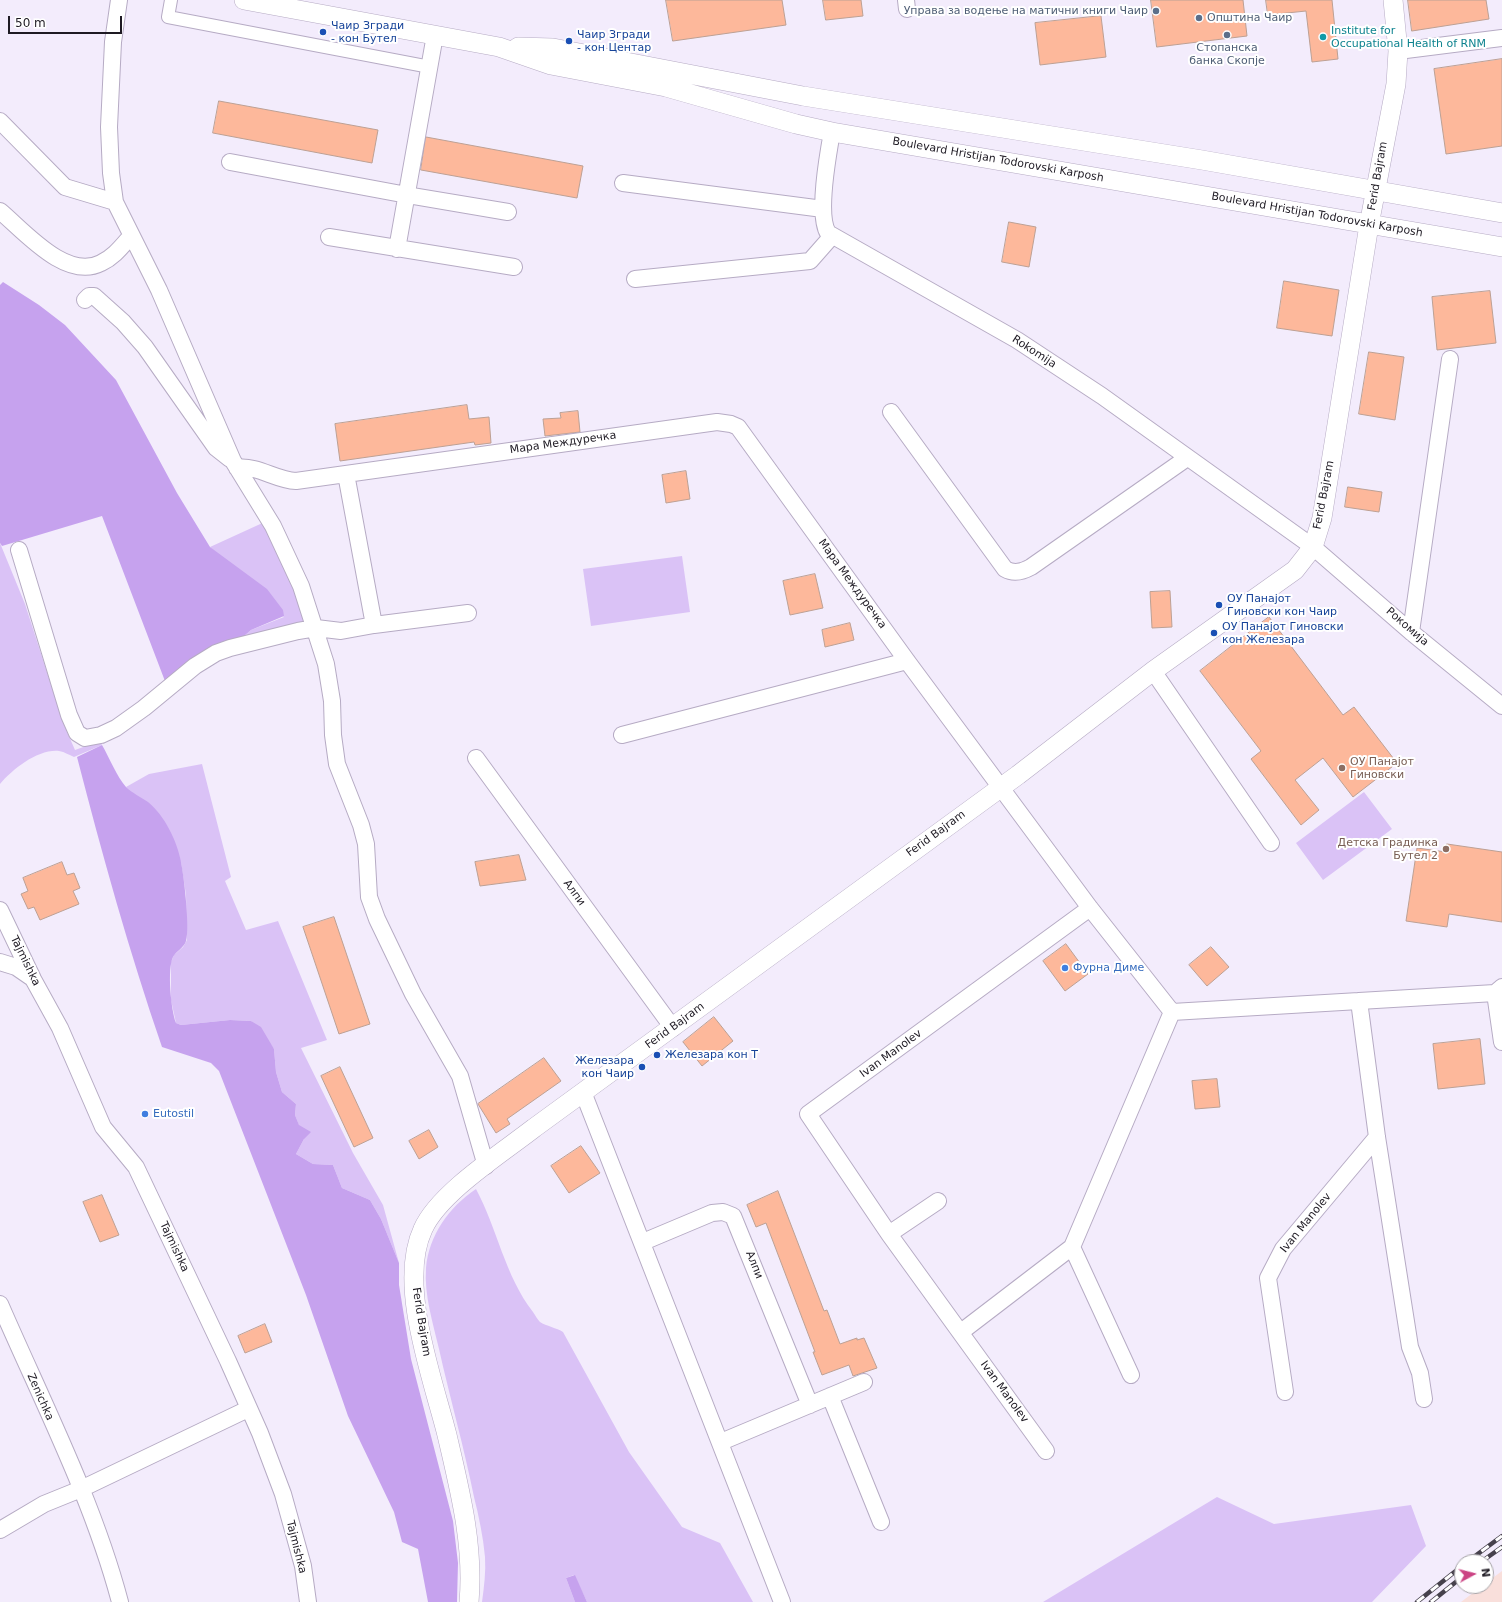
<!DOCTYPE html>
<html>
<head>
<meta charset="utf-8">
<style>
	body { margin:0 }
	#map { position:relative; width:1502px; height:1602px; overflow:hidden; background:#f3ecfc; font-family:"DejaVu Sans",sans-serif }
	canvas { display:block }
	.north { position:absolute; left:1454px; top:1554px; width:40px; height:40px; box-sizing:border-box; background:#fff; border:1px solid #a5a3a7; border-radius:50%; rotate:83deg; font-size:11px; font-weight:700; line-height:16px; text-align:center; color:#1e1a23 }
	.north::after { content:''; display:block; margin:auto; width:14px; height:18px; background:#cb4484; clip-path:polygon(50% 0,100% 100%,50% 72%,0 100%) }
	.scale { position:absolute; left:8px; top:16px; width:114px; height:18px; box-sizing:border-box; border:2px solid #1e1a23; border-top:0; padding-left:5px; font-size:12px; line-height:14px; white-space:nowrap; color:#1e1a23; -webkit-text-stroke:3px #fff; paint-order:stroke }
</style>
</head>
<body>
<div id="map">
<canvas width="1502" height="1602"></canvas>
<div class="north">N</div>
<div class="scale">50 m</div>
</div>
<script>
const g = document.querySelector('canvas').getContext('2d');
g.lineJoin = 'round';
function fill(path, color) { g.fillStyle = color; g.fill(path, 'evenodd'); }
function stroke(path, color, width, dash) { g.strokeStyle = color; g.lineWidth = width; g.lineCap = dash ? 'butt' : 'round'; g.setLineDash(dash || []); g.stroke(path); }
function drawText(font, color, halo, rows, align = 'center') {
  g.font = font + ' "DejaVu Sans",sans-serif'; g.lineWidth = 4; g.setLineDash([]); g.textBaseline = 'middle'; g.strokeStyle = halo; g.fillStyle = color; for (const [text, x, y, turn = 0] of rows) {
    g.save(); g.translate(x, y); g.rotate((+turn || 0) * Math.PI / 180); g.textAlign = isNaN(turn) ? turn : align; if (halo) g.strokeText(text, 0, 0); g.fillText(text, 0, 0); g.restore();
  }
}
fill(new Path2D(`
	M 1502,1571 L 1502,1602 L 1461,1602 L 1482,1586 L 1486,1586 L 1486,1583 Z`), '#f9dfdb');
fill(new Path2D(`
	M 269,520 L 316,628 L 230,648 L 251,630 L 284,617 L 210,547 Z
	M 0,543 L 25,604 L 64,725 L 75,750 L 100,741 L 102,745 L 74,757 C 69,755 65,752 59,751 C 38,749 13,769 0,784 Z
	M 682,556 L 690,612 L 591,626 L 583,569 Z
	M 202,764 L 231,877 L 225,881 L 246,930 L 278,921 L 327,1040 L 301,1048 L 353,1153 L 383,1205 L 399,1263 L 381,1219 L 370,1200 L 342,1188 L 333,1165 L 313,1164 L 296,1154 L 304,1139 L 295,1115 L 296,1104 L 282,1092 L 276,1072 L 274,1049 L 251,1021 L 230,1020 L 181,1025 L 176,1023 L 171,1000 L 171,962 L 174,955 L 183,947 L 187,940 L 186,895 L 181,862 L 126,787 L 149,774 Z
	M 1364,792 L 1392,829 L 1323,880 L 1296,843 Z
	M 476,1189 C 497,1228 505,1276 533,1312 C 535,1315 538,1320 540,1322 C 546,1326 557,1328 563,1332 L 629,1452 L 682,1527 L 720,1543 L 753,1602 L 587,1602 L 574,1575 L 566,1578 L 575,1602 L 482,1602 C 484,1587 486,1572 485,1557 C 483,1536 479,1517 474,1497 C 464,1447 450,1398 439,1349 C 433,1323 424,1295 426,1268 C 429,1235 449,1207 476,1189 Z
	M 1217,1497 L 1274,1524 L 1411,1505 L 1426,1546 L 1372,1602 L 1043,1602 Z`), '#dac2f6');
fill(new Path2D(`
	M 3,282 L 39,305 L 65,325 L 116,380 L 177,493 L 210,547 L 267,589 L 283,610 L 284,616 L 251,630 L 230,648 L 168,689 L 102,516 L 2,546 L 0,543 L 0,285 Z
	M 102,745 C 109,757 117,777 126,787 C 132,793 141,797 148,802 C 165,816 177,841 181,862 C 184,877 190,928 186,941 C 184,948 176,951 173,957 C 167,969 171,1010 176,1023 L 181,1025 L 230,1020 L 251,1021 L 261,1027 L 274,1049 L 276,1072 L 282,1092 L 296,1104 L 295,1115 L 299,1125 L 311,1132 L 304,1139 L 296,1154 L 313,1164 L 333,1165 L 342,1188 L 370,1200 L 381,1219 L 399,1263 L 399,1285 L 411,1359 L 453,1521 L 458,1563 L 457,1602 L 428,1602 L 418,1549 L 402,1542 L 394,1512 L 348,1416 L 306,1295 L 219,1071 L 211,1063 L 162,1047 C 129,951 102,854 77,757 Z
	M 575,1575 L 587,1602 L 575,1602 L 566,1578 Z`), '#c6a2ee');
const building = new Path2D(`
	M 666,0 L 782,0 L 786,25 L 673,41 Z
	M 823,0 L 861,0 L 863,16 L 826,20 Z
	M 1151,0 L 1243,0 L 1247,36 L 1157,47 Z
	M 1266,0 L 1332,0 L 1338,59 L 1312,62 L 1306,11 L 1268,15 Z
	M 1408,0 L 1486,0 L 1489,19 L 1412,31 Z
	M 1101,16 L 1106,57 L 1040,65 L 1035,23 Z
	M 1502,59 L 1502,146 L 1446,154 L 1434,69 Z
	M 219,101 L 378,130 L 372,163 L 213,133 Z
	M 426,137 L 583,166 L 577,198 L 421,170 Z
	M 1009,222 L 1036,227 L 1029,267 L 1002,262 Z
	M 1284,281 L 1339,290 L 1332,336 L 1277,328 Z
	M 1490,291 L 1496,343 L 1437,350 L 1432,297 Z
	M 1369,352 L 1404,357 L 1395,420 L 1359,414 Z
	M 467,405 L 469,419 L 489,417 L 491,443 L 475,445 L 474,442 L 340,461 L 335,424 Z
	M 578,411 L 580,432 L 545,436 L 543,419 L 561,418 L 560,413 Z
	M 686,471 L 690,499 L 666,503 L 662,475 Z
	M 1348,487 L 1382,492 L 1379,512 L 1345,507 Z
	M 815,574 L 823,608 L 790,615 L 783,581 Z
	M 1170,591 L 1172,627 L 1152,628 L 1150,592 Z
	M 1269,617 L 1343,715 L 1354,707 L 1397,763 L 1353,797 L 1323,758 L 1295,780 L 1319,810 L 1301,825 L 1251,759 L 1261,751 L 1200,671 Z
	M 850,623 L 854,640 L 825,647 L 822,630 Z
	M 1447,844 L 1502,852 L 1502,922 L 1449,914 L 1447,927 L 1406,921 L 1417,848 L 1446,852 Z
	M 519,855 L 526,880 L 480,886 L 475,862 Z
	M 62,862 L 67,875 L 74,873 L 80,888 L 73,891 L 79,904 L 40,920 L 34,907 L 28,909 L 21,894 L 28,891 L 23,878 Z
	M 334,917 L 370,1024 L 339,1034 L 303,927 Z
	M 1066,944 L 1088,974 L 1065,991 L 1043,961 Z
	M 1211,947 L 1229,967 L 1207,986 L 1189,965 Z
	M 714,1017 L 733,1041 L 702,1066 L 683,1042 Z
	M 1480,1039 L 1485,1084 L 1438,1089 L 1433,1044 Z
	M 544,1058 L 561,1081 L 507,1119 L 510,1124 L 496,1133 L 478,1104 Z
	M 340,1067 L 373,1138 L 354,1147 L 321,1076 Z
	M 1217,1079 L 1220,1107 L 1195,1109 L 1192,1081 Z
	M 429,1130 L 438,1147 L 419,1159 L 409,1141 Z
	M 581,1146 L 600,1173 L 569,1193 L 551,1166 Z
	M 778,1191 L 824,1311 L 827,1310 L 840,1344 L 857,1338 L 857,1340 L 864,1338 L 877,1368 L 853,1376 L 849,1365 L 822,1375 L 813,1352 L 815,1352 L 766,1223 L 756,1227 L 747,1205 Z
	M 102,1195 L 119,1235 L 100,1242 L 83,1202 Z
	M 265,1324 L 272,1342 L 245,1353 L 238,1336 Z`);
fill(building, '#fdb89b');
stroke(building, '#bca094', 1);
const pedestrian = new Path2D(`
	M 171,0 L 168,17 L 430,67`);
const minor = new Path2D(`
	M 119,0 L 113,42 L 109,127 L 111,173 L 115,202 L 159,290 L 233,461 L 273,526 L 301,586 L 326,664 L 332,701 L 333,735 L 337,764 L 361,825 L 366,844 L 369,897 L 377,919 L 413,994 L 460,1076 L 486,1166
	M 906,0 L 907,9
	M 1398,51 L 1502,38
	M 0,121 L 65,187 L 115,202
	M 832,132 C 828,154 817,215 828,233 L 1017,340 L 1102,396 L 1313,547 L 1411,632 L 1502,706
	M 230,162 L 407,195 L 508,212
	M 623,183 L 823,209
	M 0,211 C 24,231 66,281 101,263 C 114,257 122,246 131,236
	M 329,237 L 514,267
	M 397,249 L 435,35
	M 635,279 L 810,261 L 832,236
	M 85,300 L 89,296 L 94,296 L 123,322 L 145,347 L 216,448 L 230,459
	M 891,412 L 1005,569 C 1014,574 1022,572 1031,567 L 1187,458
	M 237,468 C 258,465 275,480 296,481 L 717,422 L 731,424 L 738,427 L 907,661 L 1090,908 L 1172,1012
	M 346,474 L 374,625
	M 19,550 L 69,715 L 77,733 L 85,738 L 101,735 L 116,728 L 144,708 L 195,666 L 216,653 L 230,648 L 298,631 L 316,628 L 341,631 L 374,625 L 468,613
	M 1411,632 L 1450,359
	M 1153,671 L 1271,843
	M 622,735 L 907,661
	M 476,758 L 673,1028
	M 0,910 L 33,979 L 60,1028 L 103,1127 L 136,1167 L 228,1361 L 260,1433 L 283,1494 L 303,1566 L 308,1602
	M 0,962 L 16,967 L 32,978
	M 1495,993 L 1502,1042
	M 1359,1001 L 1377,1137 L 1410,1347 L 1420,1373 L 1424,1399
	M 1172,1012 L 1495,993 L 1502,987
	M 583,1092 L 782,1602
	M 889,1234 L 938,1201
	M 643,1242 L 712,1213 L 723,1212 L 733,1216 L 810,1405
	M 0,1304 C 42,1401 93,1500 120,1602
	M 961,1332 L 1072,1247
	M 1131,1375 L 1072,1247 L 1172,1012
	M 1285,1392 L 1268,1278 L 1283,1249 L 1377,1137
	M 830,1396 L 881,1522
	M 721,1442 L 864,1382
	M 1046,1451 L 889,1234 L 808,1114 L 1090,908
	M 0,1530 L 44,1504 L 81,1489 L 248,1409`);
const tertiary = new Path2D(`
	M 244,0 L 499,47 L 551,65 L 666,87 L 796,124 L 832,132 L 1502,247
	M 518,47 L 553,48 L 803,96 L 1202,160 L 1502,213
	M 469,1602 C 474,1545 460,1491 447,1435 C 433,1379 397,1284 423,1229 C 439,1193 502,1153 534,1128 L 1018,775 L 1153,671 L 1295,570 L 1313,547 L 1322,518 L 1369,225 L 1396,84 L 1398,51 L 1393,0`);
stroke(pedestrian, '#b6abc4', 14);
stroke(minor, '#b6abc4', 18);
stroke(tertiary, '#b6abc4', 20);
stroke(pedestrian, '#fff', 12);
stroke(minor, '#fff', 16);
stroke(tertiary, '#fff', 19);
const rail = new Path2D(`
	M 1467,1562 L 1502,1536
	M 1481,1562 L 1502,1547
	M 1417,1602 L 1462,1566
	M 1431,1602 L 1462,1577`);
stroke(rail, '#46414c', 4.5);
stroke(rail, '#fff', 3, [9]);
for (const [x, y, r, color] of [
	[1156,11,4,"#5c6f8a"],
	[1199,18,4,"#5c6f8a"],
	[323,32,4,"#1a4fb4"],
	[1227,35,4,"#5c6f8a"],
	[1323,37,4,"#0f9aa8"],
	[569,41,4,"#1a4fb4"],
	[1219,605,4,"#1a4fb4"],
	[1214,633,4,"#1a4fb4"],
	[1342,768,4,"#8d6e63"],
	[1446,849,4,"#8d6e63"],
	[1065,968,4,"#3f7fe0"],
	[657,1055,4,"#1a4fb4"],
	[642,1067,4,"#1a4fb4"],
	[145,1114,4,"#3f7fe0"]
]) { const dot = new Path2D(); dot.arc(x, y, r, 0, 2 * Math.PI); g.fillStyle = color; g.fill(dot); stroke(dot, '#fff', 1.5); }
drawText('11px', '#4e5e75', '#fff', [
	["Управа за водење на матични книги Чаир",1148,11],
	["Општина Чаир",1207,18,"left"],
	["Стопанска",1227,48,"center"],
	["банка Скопје",1227,61,"center"]
], 'right');
drawText('11px', '#164399', '#fff', [
	["Чаир Згради",331,26],
	["- кон Бутел",331,39],
	["Чаир Згради",577,35],
	["- кон Центар",577,48],
	["ОУ Панајот",1227,599],
	["Гиновски кон Чаир",1227,612],
	["ОУ Панајот Гиновски",1222,627],
	["кон Железара",1222,640],
	["Железара кон Т",665,1055],
	["Железара",634,1061,"right"],
	["кон Чаир",634,1074,"right"]
], 'left');
drawText('11px', '#0d838f', '#fff', [
	["Institute for",1331,31],
	["Occupational Health of RNM",1331,44]
], 'left');
drawText('11px', '#1e1a23', '#fff', [
	["Boulevard Hristijan Todorovski Karposh",998,160,10],
	["Ferid Bajram",1378,176,-80],
	["Boulevard Hristijan Todorovski Karposh",1317,215,10],
	["Rokomija",1034,352,33],
	["Мара Междуречка",563,443,-8],
	["Ferid Bajram",1324,495,-79],
	["Мара Междуречка",852,584,54],
	["Рокомија",1407,627,41],
	["Ferid Bajram",936,834,-36],
	["Алпи",574,893,54],
	["Tajmishka",25,961,64],
	["Ferid Bajram",675,1026,-36],
	["Ivan Manolev",891,1054,-36],
	["Ivan Manolev",1306,1223,-51],
	["Tajmishka",174,1247,65],
	["Алпи",754,1265,68],
	["Ferid Bajram",421,1322,81],
	["Ivan Manolev",1004,1392,54],
	["Zenichka",40,1397,66],
	["Tajmishka",296,1547,76]
]);
drawText('11px', '#785e54', '#fff', [
	["ОУ Панајот",1350,762],
	["Гиновски",1350,775],
	["Детска Градинка",1438,843,"right"],
	["Бутел 2",1438,856,"right"]
], 'left');
drawText('11px', '#366cbe', '#fff', [
	["Фурна Диме",1073,968],
	["Eutostil",153,1114]
], 'left');
</script>
</body>
</html>
